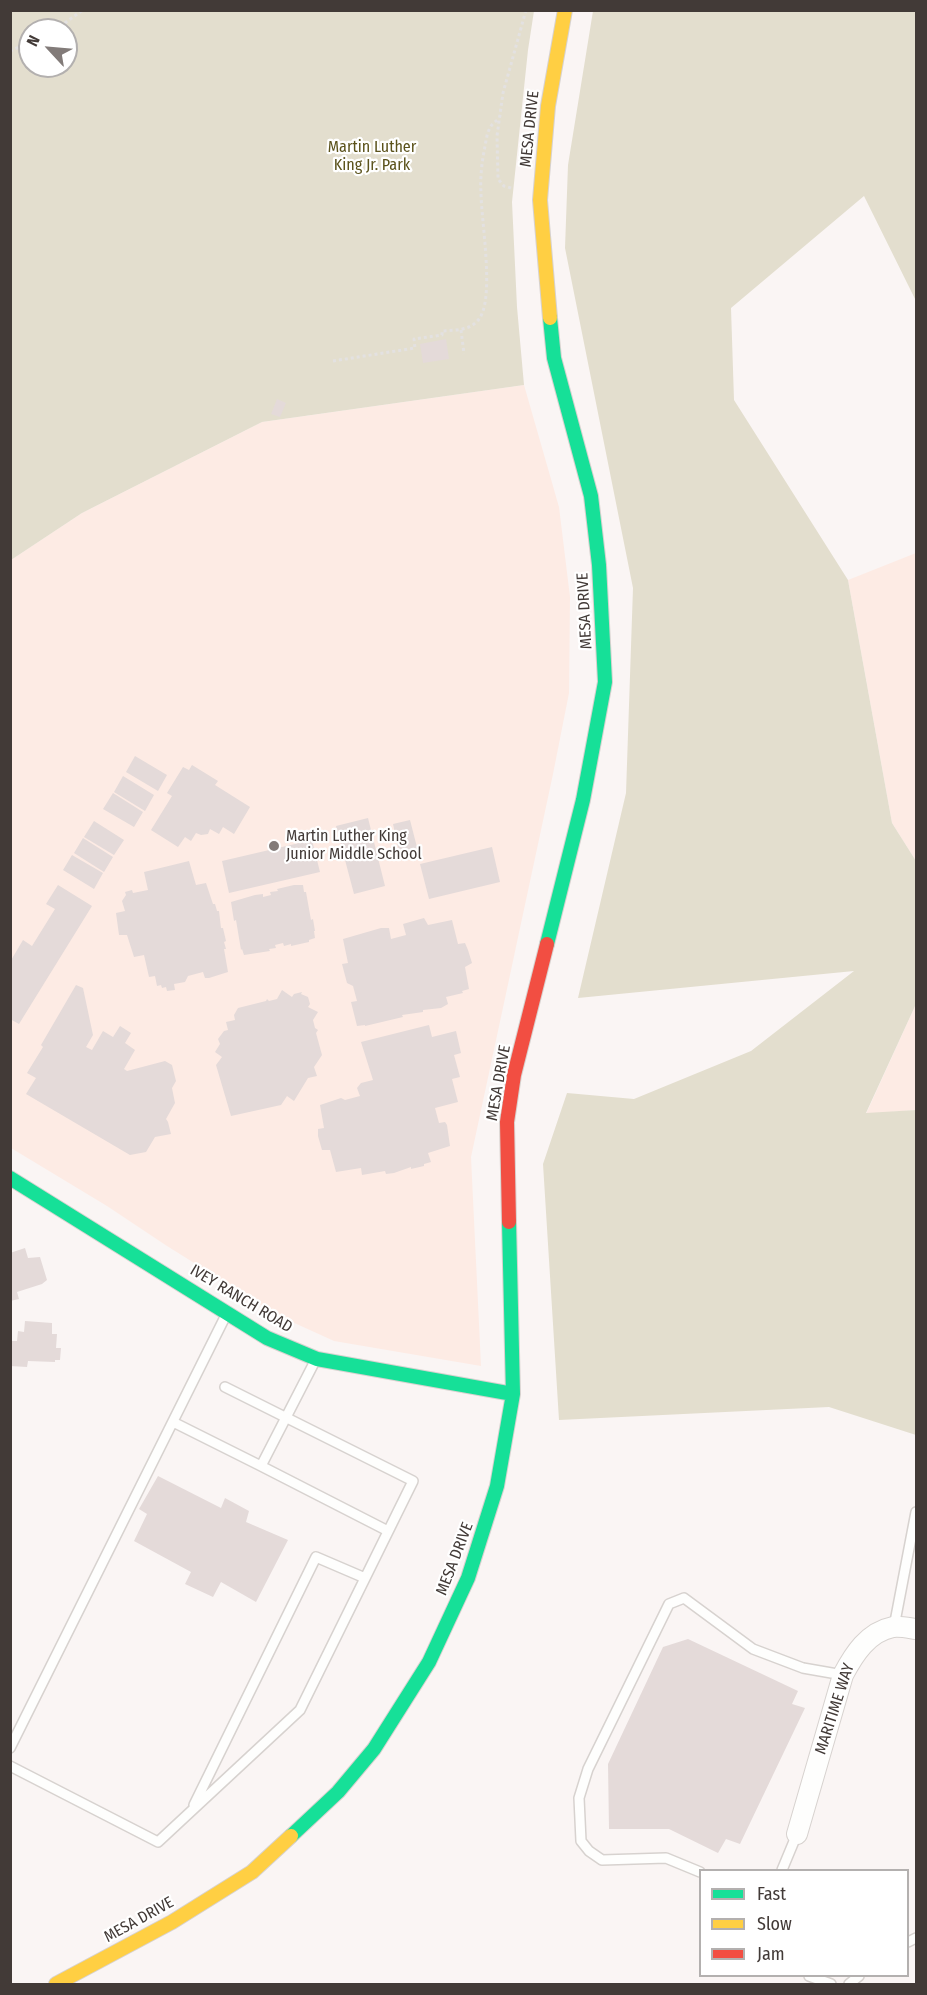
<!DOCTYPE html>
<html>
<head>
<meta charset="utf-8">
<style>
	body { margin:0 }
	#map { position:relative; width:927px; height:1995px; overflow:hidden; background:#faf5f4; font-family:"Fira Sans Condensed",sans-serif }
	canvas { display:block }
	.frame { position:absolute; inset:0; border:12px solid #423a37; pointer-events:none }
	.legend { position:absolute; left:699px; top:1869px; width:210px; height:108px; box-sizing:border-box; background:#fff; border:2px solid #b3b0af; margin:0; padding:8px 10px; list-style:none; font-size:18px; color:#423a37 }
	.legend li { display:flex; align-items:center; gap:12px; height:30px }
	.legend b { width:30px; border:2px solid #b3b0af }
	.north { position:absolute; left:18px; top:18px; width:60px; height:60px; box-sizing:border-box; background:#fff; border:2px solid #b3b0af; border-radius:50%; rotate:296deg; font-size:16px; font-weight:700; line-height:24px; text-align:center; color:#423a37 }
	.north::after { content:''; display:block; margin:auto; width:21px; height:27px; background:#827b79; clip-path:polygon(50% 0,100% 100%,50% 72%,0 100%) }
</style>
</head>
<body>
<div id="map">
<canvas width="927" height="1995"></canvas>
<div class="frame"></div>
<ul class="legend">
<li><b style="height:8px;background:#16e098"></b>Fast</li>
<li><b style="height:8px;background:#ffcf43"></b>Slow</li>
<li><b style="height:8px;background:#f24e42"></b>Jam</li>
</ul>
<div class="north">N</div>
</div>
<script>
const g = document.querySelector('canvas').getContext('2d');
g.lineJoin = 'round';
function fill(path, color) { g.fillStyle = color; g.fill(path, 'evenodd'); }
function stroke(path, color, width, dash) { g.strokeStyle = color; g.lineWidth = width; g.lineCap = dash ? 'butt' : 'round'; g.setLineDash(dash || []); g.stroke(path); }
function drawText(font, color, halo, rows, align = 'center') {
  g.font = font + ' "Fira Sans Condensed",sans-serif'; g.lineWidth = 4.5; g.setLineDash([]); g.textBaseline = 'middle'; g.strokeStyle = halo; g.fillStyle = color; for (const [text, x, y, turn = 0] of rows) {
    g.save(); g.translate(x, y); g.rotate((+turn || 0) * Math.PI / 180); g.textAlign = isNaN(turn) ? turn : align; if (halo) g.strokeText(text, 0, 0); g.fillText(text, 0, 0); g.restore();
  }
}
fill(new Path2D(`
	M 524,385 L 559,507 L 570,597 L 569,693 L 553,774 L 471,1157 L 481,1366 L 334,1341 L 279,1316 L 167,1246 L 107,1206 L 11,1148 L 11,560 L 82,513 L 262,422 Z
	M 916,553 L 916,861 L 892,823 L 848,580 Z
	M 916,1004 L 916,1110 L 866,1114 Z`), '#fdebe4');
fill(new Path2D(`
	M 11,11 L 534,11 L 528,50 L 512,202 L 517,307 L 524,385 L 262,422 L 82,513 L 11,560 ZM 30,30 L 66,30 L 66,66 L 30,66 Z
	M 593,11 L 916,11 L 916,301 L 864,196 L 731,308 L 734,400 L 848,580 L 892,823 L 916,861 L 916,1004 L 866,1113 L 916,1110 L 916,1435 L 829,1407 L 559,1420 L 543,1164 L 567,1093 L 634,1099 L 751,1051 L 854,971 L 578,998 L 626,793 L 633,588 L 565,248 L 568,165 Z`), '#e3dece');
fill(new Path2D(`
	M 446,339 L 449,359 L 423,363 L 420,344 Z
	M 277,399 L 286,403 L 280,417 L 271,414 Z
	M 135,756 L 167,775 L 158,791 L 126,772 Z
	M 192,765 L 218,781 L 215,785 L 250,807 L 234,834 L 223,827 L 219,834 L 210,829 L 208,834 L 201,835 L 196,833 L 191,841 L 185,837 L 178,847 L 151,830 L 172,796 L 167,793 L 183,767 L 189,770 Z
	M 123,776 L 154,795 L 145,811 L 114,792 Z
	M 113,793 L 143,812 L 134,827 L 103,809 Z
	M 368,818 L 385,886 L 354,894 L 336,826 Z
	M 410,820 L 419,855 L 401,860 L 393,824 Z
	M 94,821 L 124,840 L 114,855 L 84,837 Z
	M 83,838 L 113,857 L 104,872 L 74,853 Z
	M 312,840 L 320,872 L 229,893 L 222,861 Z
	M 492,847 L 500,882 L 429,899 L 420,864 Z
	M 72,855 L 103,873 L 94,889 L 63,870 Z
	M 189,861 L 196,885 L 206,883 L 213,904 L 215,904 L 217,911 L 219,911 L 221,928 L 223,928 L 226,941 L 224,942 L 226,949 L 224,949 L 228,972 L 209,978 L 205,978 L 203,972 L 188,976 L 185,982 L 174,984 L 175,990 L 167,991 L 166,987 L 162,988 L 161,985 L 157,986 L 155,976 L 149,977 L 144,955 L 134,957 L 127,935 L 119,935 L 116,913 L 125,911 L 122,901 L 126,895 L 125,892 L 132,890 L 133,893 L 148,890 L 144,872 Z
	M 58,885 L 92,906 L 19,1024 L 10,1019 L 10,969 L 12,967 L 10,962 L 23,940 L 32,946 L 55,909 L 46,904 Z
	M 294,885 L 303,885 L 304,892 L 306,892 L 311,920 L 313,919 L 315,931 L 314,931 L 315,938 L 309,940 L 309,942 L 291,946 L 291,944 L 284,946 L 283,943 L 275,945 L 276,948 L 269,949 L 270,951 L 244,955 L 242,949 L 241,950 L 236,920 L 234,921 L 231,902 L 255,895 L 263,894 L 263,897 L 271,895 L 270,892 L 278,891 L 277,889 Z
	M 424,918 L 428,925 L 452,920 L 458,944 L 465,943 L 468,950 L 472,963 L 465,967 L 469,989 L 462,991 L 463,993 L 446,997 L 448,1004 L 441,1008 L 423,1010 L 423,1012 L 402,1015 L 403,1017 L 365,1026 L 365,1025 L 357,1026 L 351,1002 L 357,1001 L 353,986 L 347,983 L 342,964 L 348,963 L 343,939 L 381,928 L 389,928 L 391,939 L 406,935 L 403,924 Z
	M 76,985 L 83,988 L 93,1035 L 86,1047 L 92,1050 L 103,1031 L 113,1037 L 120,1026 L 131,1033 L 125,1043 L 135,1050 L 124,1069 L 127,1071 L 165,1061 L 172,1065 L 176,1081 L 172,1088 L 175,1103 L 166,1119 L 168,1122 L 171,1134 L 155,1137 L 146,1152 L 130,1155 L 26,1094 L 36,1078 L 27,1073 L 43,1047 L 41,1045 Z
	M 282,990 L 292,997 L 294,994 L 302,992 L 301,994 L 308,997 L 310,1004 L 308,1007 L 318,1012 L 313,1020 L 315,1028 L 318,1030 L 316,1033 L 322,1055 L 314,1067 L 317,1076 L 308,1078 L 294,1101 L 287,1096 L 281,1105 L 231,1116 L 216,1065 L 222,1057 L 215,1052 L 220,1044 L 218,1039 L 224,1031 L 228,1030 L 226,1022 L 235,1020 L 234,1015 L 238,1008 L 266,1001 L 267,999 L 269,1001 L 277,999 Z
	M 429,1025 L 432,1037 L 456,1031 L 461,1053 L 454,1055 L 460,1077 L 452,1079 L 458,1102 L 435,1108 L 439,1123 L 445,1122 L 447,1125 L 450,1146 L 428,1153 L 431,1162 L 424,1164 L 424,1166 L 411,1169 L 411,1167 L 394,1173 L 386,1174 L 385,1171 L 362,1175 L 361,1168 L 336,1172 L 330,1150 L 322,1150 L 318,1136 L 318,1129 L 324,1128 L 320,1105 L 341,1098 L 345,1100 L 360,1096 L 357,1088 L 361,1083 L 373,1080 L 361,1042 Z
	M 25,1248 L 28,1258 L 40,1257 L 47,1280 L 42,1284 L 17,1292 L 19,1299 L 10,1301 L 10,1253 Z
	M 25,1321 L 52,1323 L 52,1334 L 57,1334 L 56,1348 L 61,1348 L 60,1360 L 55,1360 L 55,1362 L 28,1361 L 27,1367 L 10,1366 L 10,1341 L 17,1341 L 18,1331 L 24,1332 Z
	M 158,1476 L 221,1508 L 225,1498 L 249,1511 L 246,1522 L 288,1540 L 256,1602 L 221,1582 L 213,1597 L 185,1584 L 191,1572 L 134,1541 L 147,1514 L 139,1509 Z
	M 688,1639 L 798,1691 L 792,1704 L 805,1708 L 740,1844 L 726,1839 L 718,1853 L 669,1829 L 609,1829 L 608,1764 L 663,1647 Z`), '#e4dad9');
const lane = new Path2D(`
	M 173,1422 L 261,1466 L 315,1361
	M 261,1466 L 388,1531
	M 894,1627 L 916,1512
	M 10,1748 L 226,1315
	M 10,1766 L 158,1842 L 300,1710 L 413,1481 L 225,1387
	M 194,1805 L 316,1557 L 365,1578
	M 782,1870 L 797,1834
	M 700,1872 L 666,1858 L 602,1860 L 589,1851 L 581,1841 L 579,1798 L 588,1769 L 669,1604 L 684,1598 L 753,1649 L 803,1668 L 843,1675
	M 908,1942 L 916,1938
	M 809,1976 L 831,1984
	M 849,1984 L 859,1976`);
const street = new Path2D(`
	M 797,1834 L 843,1675 C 854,1654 868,1632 893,1627 C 900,1626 909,1628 916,1629`);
const fast = new Path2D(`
	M 547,944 L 583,800 L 605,682 L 599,565 L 591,496 L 554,358 L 550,318
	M 10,1178 L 267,1338 L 317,1359 L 513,1394
	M 291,1836 L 338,1792 L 374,1749 L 429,1662 L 468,1578 L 497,1486 L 513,1394 L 509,1222`);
const slow = new Path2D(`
	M 550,318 L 540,200 L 548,106 L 565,10
	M 56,1984 L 172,1922 L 252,1872 L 291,1836`);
const jam = new Path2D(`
	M 509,1222 L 507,1122 L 514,1075 L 547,944`);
stroke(lane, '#d7d2cf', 12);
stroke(street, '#d7d2cf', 22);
stroke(fast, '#d7d2cf', 16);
stroke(slow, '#d7d2cf', 16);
stroke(jam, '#d7d2cf', 16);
stroke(new Path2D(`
	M 55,30 L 83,10
	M 10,51 L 30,42
	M 511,188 L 504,186 L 498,179 L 497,136 L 503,93 L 526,10
	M 461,330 L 464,354
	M 333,361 L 415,348 L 414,339 L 442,335 L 442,331 C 455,330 470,331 479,319 C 495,298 481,220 481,192 C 480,177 482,161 485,146 C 487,135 488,125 499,119`), '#e3e1e1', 3, [3, 3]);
stroke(lane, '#fefefd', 9);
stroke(street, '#fefefd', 20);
stroke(fast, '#16e098', 14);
stroke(slow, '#ffcf43', 14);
stroke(jam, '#f24e42', 14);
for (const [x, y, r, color] of [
	[274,846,6,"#827b79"]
]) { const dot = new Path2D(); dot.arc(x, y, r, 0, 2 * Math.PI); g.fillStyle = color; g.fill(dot); stroke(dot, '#fff', 2); }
drawText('16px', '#423a37', '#fff', [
	["MESA DRIVE",530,129,-84],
	["MESA DRIVE",585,611,-93],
	["MESA DRIVE",499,1083,-80],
	["IVEY RANCH ROAD",241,1299,31],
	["MESA DRIVE",455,1559,-69],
	["MARITIME WAY",835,1709,-72],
	["MESA DRIVE",139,1920,-29]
]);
drawText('16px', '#5b521b', '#fff', [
	["Martin Luther",372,148],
	["King Jr. Park",372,166]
]);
drawText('16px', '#423a37', '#fff', [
	["Martin Luther King",286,837],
	["Junior Middle School",286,855]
], 'left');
</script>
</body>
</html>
